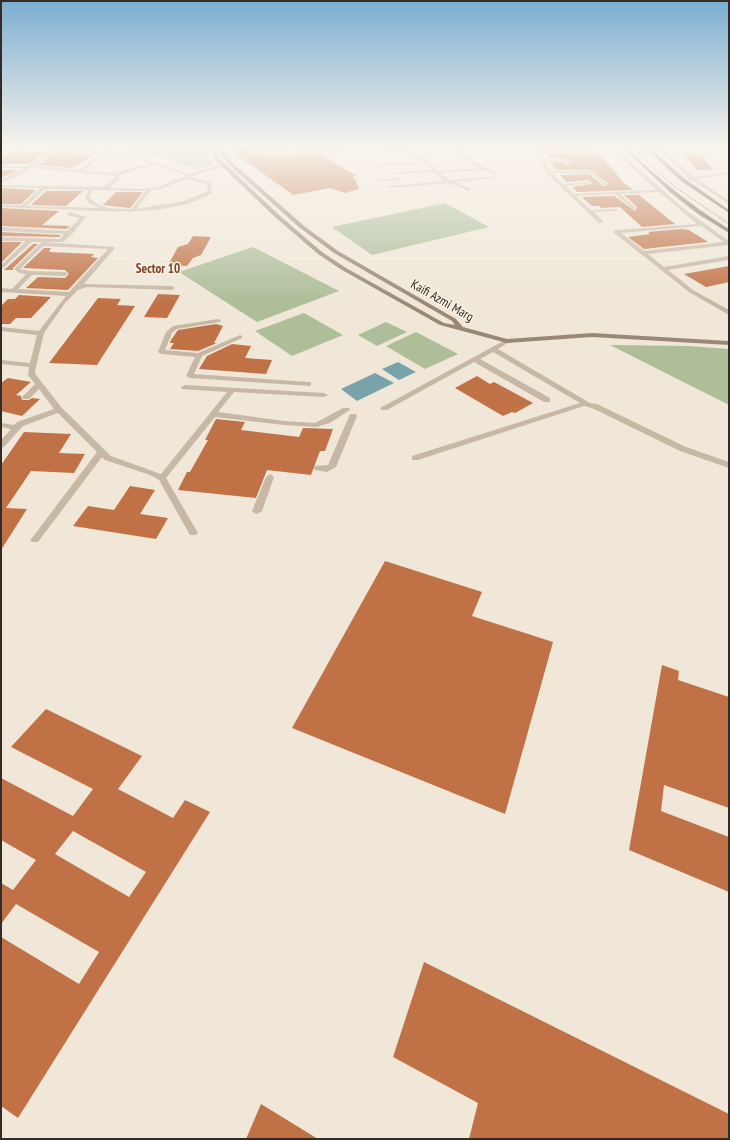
<!DOCTYPE html>
<html>
<head>
<meta charset="utf-8">
<style>
	body { margin:0 }
	#map { position:relative; width:730px; height:1140px; overflow:hidden; background:#f0e7d8; font-family:"PT Sans Narrow",sans-serif }
	canvas { display:block }
	.frame { position:absolute; inset:0; border:2px solid #332c26; pointer-events:none }
</style>
</head>
<body>
<div id="map">
<canvas width="730" height="1140"></canvas>
<div class="frame"></div>
</div>
<script>
const g = document.querySelector('canvas').getContext('2d');
g.lineJoin = 'round';
function fill(path, color) { g.fillStyle = color; g.fill(path, 'evenodd'); }
function stroke(path, color, width, dash) { g.strokeStyle = color; g.lineWidth = width; g.lineCap = dash ? 'butt' : 'round'; g.setLineDash(dash || []); g.stroke(path); }
function drawText(font, color, halo, rows, align = 'center') {
  g.font = font + ' "PT Sans Narrow",sans-serif'; g.lineWidth = 3; g.setLineDash([]); g.textBaseline = 'middle'; g.strokeStyle = halo; g.fillStyle = color; for (const [text, x, y, turn = 0] of rows) {
    g.save(); g.translate(x, y); g.rotate((+turn || 0) * Math.PI / 180); g.textAlign = isNaN(turn) ? turn : align; if (halo) g.strokeText(text, 0, 0); g.fillText(text, 0, 0); g.restore();
  }
}
fill(new Path2D(`
	M 140,145 L 203,145 L 214,165 L 197,169 L 163,158 L 127,151 L 104,150 L 108,147 Z
	M 445,203 L 489,227 L 372,255 L 332,227 Z
	M 253,247 L 339,291 L 257,322 L 179,272 Z
	M 304,313 L 343,335 L 292,356 L 255,331 Z
	M 386,322 L 407,332 L 377,346 L 358,335 Z
	M 416,332 L 458,354 L 425,369 L 386,346 Z
	M 610,345 L 688,346 L 729,349 L 729,405 Z`), '#adbe99');
fill(new Path2D(`
	M 398,362 L 416,372 L 399,380 L 382,369 Z
	M 375,373 L 394,383 L 357,401 L 341,389 Z`), '#79a3ab');
fill(new Path2D(`
	M 235,145 L 247,145 L 251,155 L 257,156 L 320,154 L 357,176 L 352,177 L 355,179 L 359,189 L 345,193 L 330,188 L 293,195 L 254,167 L 240,158 L 236,158 Z
	M 254,145 L 275,145 L 276,148 L 308,147 L 312,149 L 257,151 Z
	M 541,145 L 570,145 L 574,150 L 544,150 Z
	M 16,151 L 35,152 L 47,152 L 28,164 L 1,164 L 1,157 Z
	M 57,152 L 63,152 L 94,155 L 72,168 L 39,165 Z
	M 593,152 L 600,154 L 623,182 L 633,190 L 577,192 L 572,187 L 591,184 L 592,183 L 589,180 L 567,182 L 560,175 L 589,174 L 603,186 L 609,184 L 591,170 L 557,170 L 550,162 L 561,162 L 567,165 L 571,162 L 562,158 L 550,158 L 548,154 L 591,154 Z
	M 684,155 L 701,155 L 714,170 L 697,170 Z
	M 1,170 L 18,170 L 1,178 Z
	M 1,188 L 20,189 L 36,190 L 21,204 L 1,204 Z
	M 46,191 L 83,191 L 66,206 L 31,205 Z
	M 116,192 L 143,192 L 130,208 L 103,205 Z
	M 624,195 L 639,195 L 675,224 L 642,227 L 620,207 L 601,208 L 599,206 L 592,206 L 582,197 L 614,196 L 635,211 L 637,207 Z
	M 1,208 L 59,211 L 42,225 L 70,226 L 66,229 L 1,226 Z
	M 681,229 L 689,230 L 708,242 L 644,249 L 628,237 L 650,234 L 648,232 Z
	M 1,232 L 61,235 L 59,237 L 1,236 Z
	M 193,236 L 211,237 L 201,255 L 193,258 L 187,266 L 168,265 L 178,247 L 188,244 Z
	M 1,242 L 22,242 L 1,263 Z
	M 33,244 L 38,244 L 13,268 L 13,270 L 4,270 Z
	M 44,248 L 51,248 L 49,252 L 94,254 L 91,257 L 98,258 L 68,290 L 26,288 L 38,277 L 65,278 L 69,274 L 65,270 L 23,268 Z
	M 729,266 L 729,282 L 706,287 L 684,274 Z
	M 158,294 L 180,295 L 167,318 L 144,317 Z
	M 19,295 L 51,297 L 31,318 L 16,318 L 10,324 L 1,324 L 1,306 L 8,299 L 15,299 Z
	M 98,298 L 121,299 L 117,305 L 135,306 L 97,365 L 49,363 Z
	M 216,324 L 223,326 L 214,343 L 217,343 L 198,351 L 170,349 L 174,343 L 170,343 L 171,340 L 178,330 Z
	M 232,344 L 251,346 L 245,358 L 272,360 L 266,374 L 199,369 L 207,356 Z
	M 477,376 L 490,384 L 494,382 L 533,403 L 515,413 L 512,412 L 503,416 L 455,388 Z
	M 8,378 L 31,382 L 16,395 L 21,396 L 22,400 L 29,400 L 32,398 L 40,399 L 22,416 L 1,411 L 1,383 Z
	M 216,419 L 245,422 L 241,430 L 299,437 L 303,428 L 333,429 L 325,451 L 320,451 L 311,475 L 267,470 L 256,498 L 178,490 L 187,472 L 190,472 L 208,440 L 205,440 Z
	M 24,432 L 71,434 L 59,453 L 85,454 L 74,473 L 31,471 L 6,508 L 27,509 L 1,550 L 1,465 Z
	M 130,486 L 155,490 L 140,514 L 168,518 L 156,539 L 73,526 L 88,506 L 114,510 Z
	M 385,561 L 482,592 L 472,616 L 553,642 L 505,814 L 292,728 Z
	M 662,665 L 679,671 L 678,680 L 729,697 L 729,808 L 664,785 L 661,811 L 729,837 L 729,892 L 629,850 Z
	M 46,709 L 142,756 L 118,789 L 173,818 L 185,800 L 210,812 L 18,1118 L 1,1106 L 1,937 L 79,984 L 99,952 L 16,904 L 1,924 L 1,883 L 13,890 L 36,860 L 1,840 L 1,778 L 73,816 L 93,789 L 11,747 ZM 73,831 L 146,872 L 129,897 L 55,854 Z
	M 424,962 L 729,1114 L 729,1139 L 469,1139 L 478,1103 L 393,1057 Z
	M 261,1104 L 318,1139 L 246,1139 Z`), '#c07246');
fill(new Path2D(`
	M 248,145 L 252,145 L 255,152 L 257,153 L 343,149 L 346,147 L 346,145 L 350,145 L 350,148 L 344,151 L 257,155 L 252,154 Z
	M 358,145 L 362,145 L 362,147 L 400,148 L 401,145 L 405,145 L 402,150 L 360,149 L 358,148 Z
	M 471,145 L 476,145 L 462,151 L 475,162 L 495,172 L 495,174 L 484,170 L 440,173 L 450,180 L 498,176 L 500,177 L 456,182 L 471,189 L 469,191 L 449,183 L 388,188 L 390,186 L 444,181 L 434,172 L 390,174 L 388,173 L 432,170 L 427,164 L 371,166 L 369,165 L 423,162 L 405,152 L 406,150 L 430,162 L 438,171 L 479,168 L 471,164 L 457,151 Z
	M 533,145 L 537,145 L 540,151 L 592,151 L 591,153 L 541,153 L 544,159 L 562,159 L 570,163 L 568,164 L 561,161 L 546,161 L 550,171 L 591,171 L 608,184 L 604,185 L 590,173 L 552,173 L 563,184 L 589,182 L 591,183 L 566,186 L 574,194 L 656,190 L 608,145 L 612,145 L 683,208 L 729,241 L 729,245 L 648,254 L 664,267 L 729,256 L 729,260 L 668,270 L 693,290 L 729,310 L 729,315 L 689,292 L 613,232 L 616,230 L 697,224 L 659,192 L 620,194 L 636,208 L 634,210 L 615,194 L 576,196 L 591,210 L 618,209 L 616,211 L 594,212 L 604,222 L 599,223 L 548,175 ZM 701,226 L 724,242 L 644,251 L 621,233 Z
	M 655,145 L 659,145 L 694,177 L 729,172 L 729,174 L 697,179 L 729,201 L 729,204 L 692,180 L 687,180 L 689,178 Z
	M 20,147 L 57,148 L 128,154 L 190,174 L 228,162 L 232,163 L 190,177 L 210,182 L 212,193 C 175,215 118,212 77,210 C 52,209 26,208 1,207 L 1,205 L 22,205 L 40,188 L 1,187 L 1,185 L 103,187 L 115,178 L 115,176 L 30,168 L 22,174 L 1,183 L 1,180 L 24,168 L 1,168 L 1,166 L 28,166 L 52,150 L 20,149 L 1,153 L 1,151 ZM 58,150 L 98,154 L 79,170 L 34,166 ZM 103,154 L 128,156 L 149,163 L 115,173 L 84,171 ZM 154,165 L 186,175 L 158,187 L 144,189 L 109,188 L 119,179 L 119,175 ZM 186,179 L 206,184 L 208,191 L 184,201 L 136,209 L 151,190 L 161,189 ZM 45,189 L 89,190 L 85,197 L 89,203 L 100,208 L 27,206 ZM 93,190 L 146,191 L 131,209 C 115,209 100,210 89,197 Z
	M 400,178 L 402,180 L 380,181 L 378,180 Z
	M 69,212 L 86,217 L 72,234 L 63,242 L 32,242 L 1,270 L 1,265 L 26,241 L 1,241 L 1,237 L 60,239 L 64,234 L 1,231 L 1,227 L 67,231 L 80,218 L 67,215 Z
	M 42,242 L 114,247 L 114,249 L 84,284 L 172,286 L 175,288 L 172,290 L 87,287 L 78,290 L 65,303 L 44,333 L 35,371 L 36,375 L 62,408 L 111,456 L 161,474 L 227,392 L 182,389 L 181,387 L 185,385 L 324,393 L 328,395 L 324,397 L 234,392 L 218,412 L 284,421 L 315,423 L 343,408 L 349,408 L 350,410 L 330,423 L 316,427 L 284,425 L 215,417 L 166,478 L 198,533 L 196,535 L 190,535 L 159,480 L 150,475 L 105,460 L 102,457 L 38,542 L 32,542 L 30,540 L 32,538 L 97,452 L 58,413 L 23,426 L 4,447 L 1,448 L 1,440 L 11,429 L 1,427 L 1,423 L 14,425 L 17,422 L 54,409 L 39,389 L 29,399 L 23,399 L 22,397 L 35,384 L 28,375 L 29,367 L 1,364 L 1,360 L 30,363 L 37,335 L 1,331 L 1,327 L 39,331 L 66,296 L 1,292 L 1,288 L 12,289 L 26,274 L 19,273 L 14,269 ZM 43,246 L 108,249 L 69,292 L 18,289 L 32,275 L 65,276 L 68,274 L 65,272 L 30,271 L 20,269 Z
	M 218,319 L 221,321 L 220,322 L 177,329 L 172,333 L 165,350 L 198,353 L 240,335 L 242,336 L 242,338 L 202,356 L 194,374 L 308,382 L 311,382 L 311,386 L 190,378 L 186,376 L 195,357 L 161,354 L 158,352 L 166,332 L 173,326 Z
	M 507,339 L 510,341 L 509,342 L 498,349 L 590,403 L 597,404 L 686,447 L 729,462 L 729,468 L 680,451 L 592,408 L 584,406 L 418,460 L 412,460 L 412,456 L 580,403 L 493,352 L 480,359 L 550,398 L 550,402 L 544,402 L 474,362 L 387,410 L 381,410 L 380,408 Z
	M 350,414 L 356,414 L 357,416 L 336,467 L 327,472 L 315,470 L 314,468 L 315,466 L 328,465 Z
	M 270,474 L 274,477 L 262,511 L 257,514 L 254,513 L 252,511 L 266,477 Z`), '#c7b8a5');
fill(new Path2D(`
	M 207,145 L 211,145 L 220,159 L 279,215 L 322,252 L 346,268 L 444,323 L 455,325 L 452,321 L 334,253 L 300,228 L 228,164 L 215,145 L 219,145 L 232,162 L 304,226 L 338,251 L 456,319 L 463,327 L 507,339 L 592,333 L 729,341 L 729,345 L 592,337 L 507,343 L 440,325 L 342,270 L 318,254 L 275,217 L 216,161 Z`), '#9a8877');
fill(new Path2D(`
	M 620,145 L 624,145 C 656,177 690,205 729,229 L 729,233 L 698,214 L 671,193 Z
	M 642,145 L 646,145 L 685,179 L 729,210 L 729,213 L 681,181 Z`), '#746558');
stroke(new Path2D(`
	M 630,145 L 671,184 L 729,224`), '#332c26', 1.5, [0.5, 1.5]);
const sky = g.createLinearGradient(0, 0, 0, 304);
sky.addColorStop(0, '#7badd0');
sky.addColorStop(0.48, '#f8f4ed');
sky.addColorStop(1, '#f8f4ed00');
g.fillStyle = sky;
g.fillRect(0, 0, 730, 304);
drawText('bold 13px', '#7e4323', '#f8f1e4', [
	["Sector 10",158,269]
]);
drawText('13px', '#332c26', '#f8f1e4', [
	["Kaifi Azmi Marg",442,301,30]
]);
</script>
</body>
</html>
